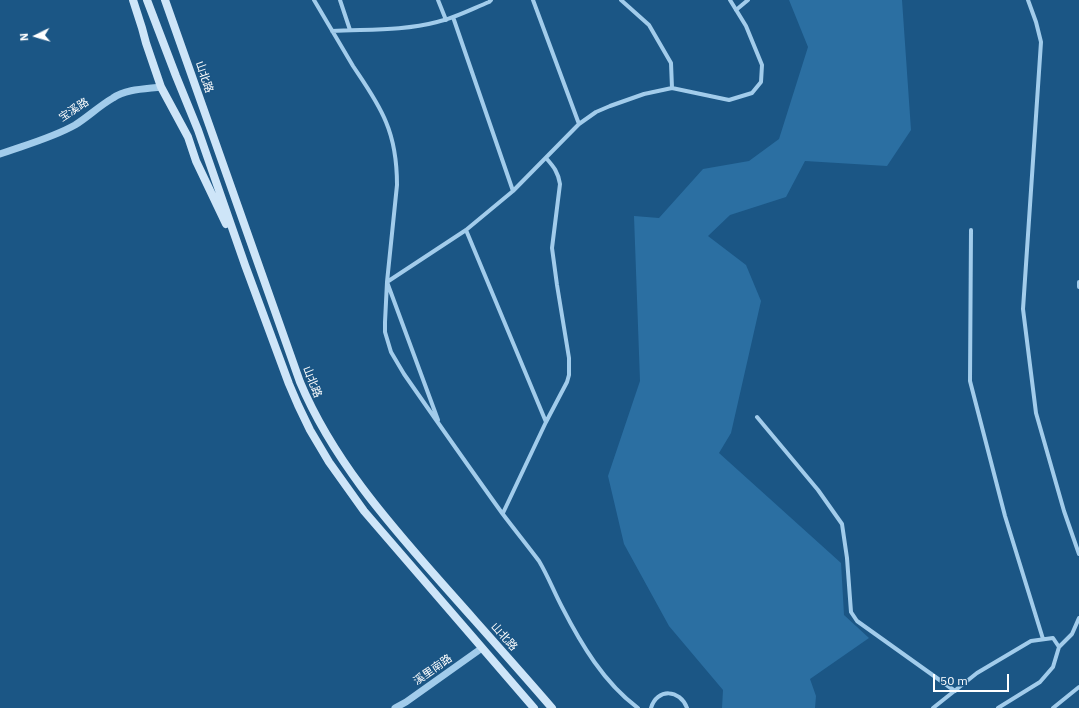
<!DOCTYPE html>
<html>
<head>
<meta charset="utf-8">
<style>
	body { margin:0 }
	#map { position:relative; width:1079px; height:708px; overflow:hidden; background:#1b5685; font-family:"IBM Plex Sans",sans-serif }
	canvas { display:block }
	.north { position:absolute; left:16px; top:16px; width:40px; height:40px; -webkit-text-stroke:3px #1b5685; paint-order:stroke; rotate:265deg; font-size:11px; font-weight:700; line-height:16px; text-align:center; color:#fff }
	.north::after { content:''; display:block; margin:auto; width:14px; height:18px; background:#fff; clip-path:polygon(50% 0,100% 100%,50% 72%,0 100%) }
	.scale { position:absolute; left:933px; top:674px; width:76px; height:18px; box-sizing:border-box; border:2px solid #fff; border-top:0; padding-left:5px; font-size:12px; line-height:14px; white-space:nowrap; color:#fff; -webkit-text-stroke:3px #1b5685; paint-order:stroke }
</style>
</head>
<body>
<div id="map">
<canvas width="1079" height="708"></canvas>
<div class="north">N</div>
<div class="scale">50 m</div>
</div>
<script>
const g = document.querySelector('canvas').getContext('2d');
g.lineJoin = 'round';
function fill(path, color) { g.fillStyle = color; g.fill(path, 'evenodd'); }
function stroke(path, color, width, dash) { g.strokeStyle = color; g.lineWidth = width; g.lineCap = dash ? 'butt' : 'round'; g.setLineDash(dash || []); g.stroke(path); }
function drawText(font, color, halo, rows, align = 'center') {
  g.font = font + ' "IBM Plex Sans","Noto Sans SC",sans-serif'; g.lineWidth = 3; g.setLineDash([]); g.textBaseline = 'middle'; g.strokeStyle = halo; g.fillStyle = color; for (const [text, x, y, turn = 0] of rows) {
    g.save(); g.translate(x, y); g.rotate((+turn || 0) * Math.PI / 180); g.textAlign = isNaN(turn) ? turn : align; if (halo) g.strokeText(text, 0, 0); g.fillText(text, 0, 0); g.restore();
  }
}
fill(new Path2D(`
	M 789,0 L 902,0 L 911,130 L 887,166 L 805,161 L 786,197 L 730,215 L 708,236 L 746,265 L 761,301 L 731,433 L 719,453 L 841,563 L 844,615 L 869,638 L 810,679 L 816,696 L 815,708 L 722,708 L 723,690 L 669,626 L 624,544 L 608,476 L 640,381 L 634,216 L 659,218 L 703,169 L 749,161 L 779,139 L 808,47 Z`), '#2b6fa2');
stroke(new Path2D(`
	M 314,0 C 327,22 340,44 353,66 C 365,84 378,102 386,122 C 394,141 397,164 397,185 L 387,282 L 385,322 L 385,332 L 391,352 L 404,374 C 436,420 469,467 502,513 C 514,529 527,545 539,561 C 548,576 554,592 562,607 C 581,644 604,683 638,708
	M 340,0 L 350,30
	M 438,0 L 446,20
	M 533,0 L 579,124
	M 621,0 L 649,25 L 671,63 L 672,88
	M 1028,0 L 1036,22 L 1041,42 L 1023,309 L 1036,413 L 1064,511 L 1079,554
	M 736,10 L 748,0
	M 453,17 L 513,191
	M 332,31 C 367,29 403,31 437,22 C 455,18 472,9 489,2 L 491,0
	M 466,230 L 546,422
	M 971,230 L 970,381 L 1005,516 L 1043,639
	M 1079,282 L 1079,287
	M 757,417 L 818,490 L 842,524 L 847,558 L 851,612 L 857,621 L 955,691
	M 438,420 L 387,282 L 466,230 L 513,191 L 579,124 L 596,112 L 610,106 L 644,94 L 672,88 L 729,100 L 752,93 L 761,82 L 762,65 L 746,26 L 730,0
	M 503,513 L 546,422 L 567,382 L 569,375 L 569,358 L 557,285 L 552,248 L 560,184 C 558,172 554,167 546,158
	M 1059,647 L 1072,634 L 1079,618
	M 651,708 C 657,688 680,689 687,708
	M 933,708 L 977,673 L 1031,641 L 1053,638 L 1059,647 L 1053,667 L 1040,682 L 998,708
	M 1053,708 L 1079,687`), '#a2cceb', 4);
stroke(new Path2D(`
	M 0,154 C 25,145 52,138 75,125 C 88,117 99,106 113,98 C 126,89 145,89 161,87
	M 395,708 L 406,702 L 482,648`), '#a2cceb', 7);
stroke(new Path2D(`
	M 133,0 L 142,28 L 146,43 L 161,87 L 188,137 L 196,161 L 226,224
	M 147,0 L 176,76 L 198,130 L 245,265 L 289,384 L 298,405 L 310,430 L 329,462 L 364,511 L 534,708
	M 165,0 L 300,382 C 332,458 386,520 439,580 C 477,623 515,665 552,708`), '#cee5f8', 8);
drawText('11px', '#fff', '#1b5685', [
	["山北路",204,77,71],
	["宝溪路",74,110,-33],
	["山北路",312,382,68],
	["山北路",504,637,48],
	["溪里南路",433,670,-35]
]);
</script>
</body>
</html>
